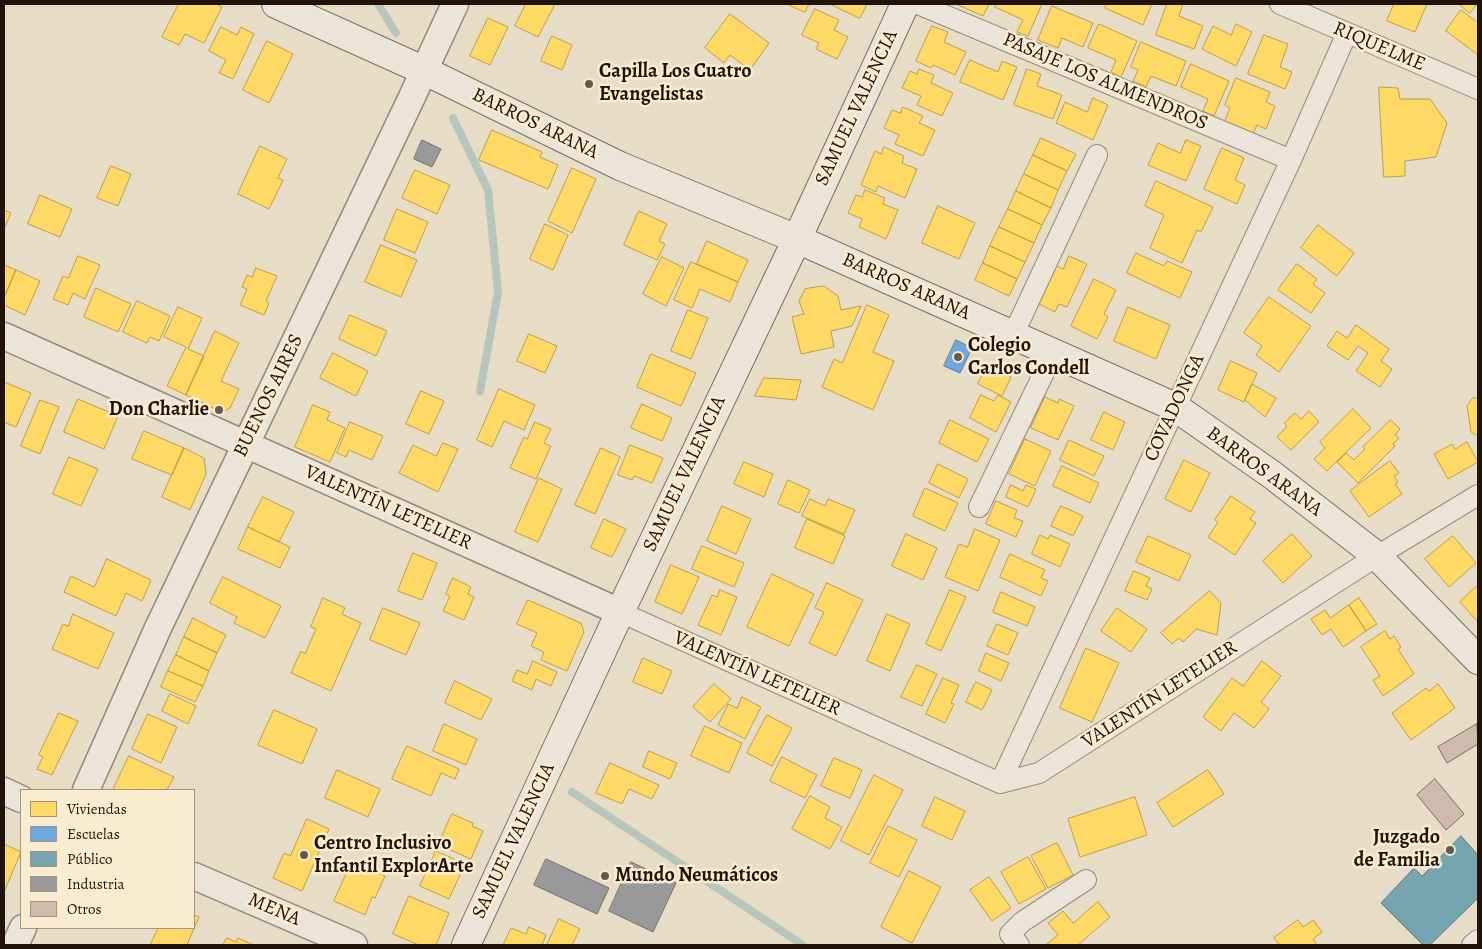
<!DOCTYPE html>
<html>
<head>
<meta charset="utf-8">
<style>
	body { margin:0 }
	#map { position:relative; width:1482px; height:949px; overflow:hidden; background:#e7dcc5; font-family:Alegreya,serif }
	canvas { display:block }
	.frame { position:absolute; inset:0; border:5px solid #21130a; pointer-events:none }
	.legend { position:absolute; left:20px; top:789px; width:175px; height:140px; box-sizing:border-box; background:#f9ecd0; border:1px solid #a39581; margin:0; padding:6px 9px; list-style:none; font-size:15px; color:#21130a }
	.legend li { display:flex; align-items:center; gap:10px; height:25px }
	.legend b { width:25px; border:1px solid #a39581 }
</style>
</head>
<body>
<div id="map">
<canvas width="1482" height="949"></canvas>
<div class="frame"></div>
<ul class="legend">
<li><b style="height:14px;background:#ffd966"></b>Viviendas</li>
<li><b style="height:14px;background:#6fa8dc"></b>Escuelas</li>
<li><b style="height:14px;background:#76a5af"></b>Público</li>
<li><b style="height:14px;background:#999"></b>Industria</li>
<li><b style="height:14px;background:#cfbbae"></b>Otros</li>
</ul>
</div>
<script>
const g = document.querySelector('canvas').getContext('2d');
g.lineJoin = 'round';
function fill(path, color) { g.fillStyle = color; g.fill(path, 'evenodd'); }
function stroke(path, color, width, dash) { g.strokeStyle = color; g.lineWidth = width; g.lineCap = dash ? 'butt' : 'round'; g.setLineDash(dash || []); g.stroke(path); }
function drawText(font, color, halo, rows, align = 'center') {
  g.font = font + ' Alegreya,serif'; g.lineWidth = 5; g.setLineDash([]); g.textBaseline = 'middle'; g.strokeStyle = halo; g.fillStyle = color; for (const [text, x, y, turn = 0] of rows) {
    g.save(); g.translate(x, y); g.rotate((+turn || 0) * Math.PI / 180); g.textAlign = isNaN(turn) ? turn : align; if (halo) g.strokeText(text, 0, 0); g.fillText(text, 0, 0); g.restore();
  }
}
const homes = new Path2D(`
	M 179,4 L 216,4 L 222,7 L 204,43 L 185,34 L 179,45 L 162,37 Z
	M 526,4 L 555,4 L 538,37 L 515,26 Z
	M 787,4 L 809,4 L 805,12 Z
	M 830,4 L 867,4 L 860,18 Z
	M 958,4 L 989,4 L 983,16 L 958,5 Z
	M 996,4 L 1042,4 L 1028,36 L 1017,32 L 1023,20 L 995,7 Z
	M 1107,4 L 1152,4 L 1143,25 L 1105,8 Z
	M 1167,4 L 1183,4 L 1179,16 L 1203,26 L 1194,49 L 1156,35 Z
	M 1394,4 L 1427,4 L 1415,32 L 1387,21 Z
	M 1459,4 L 1477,4 L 1470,13 Z
	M 1052,6 L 1093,23 L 1083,47 L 1062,38 L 1058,48 L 1038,40 Z
	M 815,9 L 839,20 L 834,30 L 848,37 L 837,59 L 816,49 L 819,43 L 802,35 Z
	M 1461,10 L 1478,23 L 1478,55 L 1446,31 Z
	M 730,14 L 769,43 L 750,70 L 730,55 L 724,63 L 705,48 Z
	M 488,18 L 508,27 L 490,65 L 470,56 Z
	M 1099,24 L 1137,41 L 1121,77 L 1111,72 L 1116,60 L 1088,48 Z
	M 1236,24 L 1252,32 L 1236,66 L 1202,49 L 1213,26 L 1231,35 Z
	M 932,26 L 948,32 L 944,42 L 966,52 L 955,75 L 933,65 L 931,68 L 916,61 Z
	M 221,27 L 237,35 L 241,27 L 254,34 L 233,79 L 219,73 L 226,60 L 209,51 Z
	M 1264,35 L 1288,44 L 1280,67 L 1292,72 L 1285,89 L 1248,74 Z
	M 552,36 L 572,45 L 562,70 L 541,61 Z
	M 267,41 L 293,54 L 269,103 L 243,90 Z
	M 1141,42 L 1186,61 L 1176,86 L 1151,76 L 1146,87 L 1133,81 L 1138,70 L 1131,67 Z
	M 970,60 L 998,72 L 1002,61 L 1017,67 L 1003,100 L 960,82 Z
	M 1191,64 L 1229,81 L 1214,116 L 1203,111 L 1208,99 L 1181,87 Z
	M 919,69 L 934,75 L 931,83 L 953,93 L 942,116 L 917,105 L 921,96 L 902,88 L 910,71 L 917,74 Z
	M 1027,69 L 1041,74 L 1037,86 L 1062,95 L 1053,119 L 1014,105 Z
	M 1236,78 L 1270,92 L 1266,102 L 1275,106 L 1266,129 L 1257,125 L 1252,136 L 1223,125 L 1230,108 L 1225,105 Z
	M 1379,87 L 1398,88 L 1400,99 L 1430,99 L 1447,123 L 1436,157 L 1405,161 L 1405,176 L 1384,177 Z
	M 1093,98 L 1108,105 L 1093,140 L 1056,123 L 1065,102 L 1087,112 Z
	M 903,107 L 923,116 L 919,123 L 935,130 L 923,156 L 895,144 L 899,135 L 884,128 L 892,110 L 900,113 Z
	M 492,130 L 542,152 L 540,157 L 558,165 L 548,189 L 479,160 Z
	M 1041,138 L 1076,154 L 1067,171 L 1033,155 Z
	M 1186,140 L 1201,146 L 1186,181 L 1148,165 L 1158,143 L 1180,153 Z
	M 260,146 L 287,159 L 278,178 L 283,180 L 269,209 L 238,194 Z
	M 884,147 L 904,156 L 902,163 L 917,169 L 905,198 L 878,186 L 876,192 L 861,185 L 875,151 L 881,154 Z
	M 1222,148 L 1244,158 L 1235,180 L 1245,185 L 1237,204 L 1204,189 Z
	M 1033,155 L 1067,171 L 1058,190 L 1024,174 Z
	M 111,166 L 131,174 L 118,206 L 97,198 Z
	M 572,168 L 596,179 L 572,233 L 548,221 Z
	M 415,170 L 450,185 L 437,214 L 402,198 Z
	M 1024,174 L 1058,190 L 1051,208 L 1016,191 Z
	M 1156,181 L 1213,207 L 1201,232 L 1197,230 L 1182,263 L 1150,248 L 1164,215 L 1145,206 Z
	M 865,190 L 885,198 L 883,204 L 898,210 L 886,239 L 859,227 L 862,219 L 848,213 L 856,195 L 862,197 Z
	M 1016,191 L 1051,208 L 1042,225 L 1008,209 Z
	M 40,195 L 72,209 L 60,237 L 28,224 Z
	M 938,206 L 975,223 L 959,259 L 922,243 Z
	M 397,209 L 428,222 L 415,253 L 384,240 Z
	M 1008,209 L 1042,225 L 1034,243 L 999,227 Z
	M 4,210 L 11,213 L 4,229 Z
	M 639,211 L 667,224 L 659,241 L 665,244 L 657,260 L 624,245 Z
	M 545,224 L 568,235 L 553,270 L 530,259 Z
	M 1318,225 L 1354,253 L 1337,276 L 1301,248 Z
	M 999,227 L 1034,243 L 1025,262 L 990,246 Z
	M 707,241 L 748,260 L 738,282 L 697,264 Z
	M 381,245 L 417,260 L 401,297 L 365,282 Z
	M 990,246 L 1025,262 L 1017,279 L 983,263 Z
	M 1136,253 L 1164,266 L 1167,261 L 1192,272 L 1180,298 L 1127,273 Z
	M 78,256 L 100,265 L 85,299 L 73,293 L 68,305 L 53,299 L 63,276 L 68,278 Z
	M 1069,256 L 1087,264 L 1067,307 L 1059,304 L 1055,312 L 1037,303 L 1055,265 L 1063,269 Z
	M 662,257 L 684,268 L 666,306 L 643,294 Z
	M 691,262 L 738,282 L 730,302 L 700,289 L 692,308 L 674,300 Z
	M 983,263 L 1017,279 L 1009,296 L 975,280 Z
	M 1297,264 L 1317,279 L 1313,284 L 1325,293 L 1311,313 L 1278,290 Z
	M 4,265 L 16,270 L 4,298 Z
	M 256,268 L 277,276 L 266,301 L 269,303 L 264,315 L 240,305 L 247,289 L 242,287 L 247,275 L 252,277 Z
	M 16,270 L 40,281 L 25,315 L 4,305 L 4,298 Z
	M 1094,279 L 1116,290 L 1104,314 L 1108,317 L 1097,339 L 1071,326 Z
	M 824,286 L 838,296 L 841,310 L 861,306 L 852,326 L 831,331 L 834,347 L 801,354 L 792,317 L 804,314 L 799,301 L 805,289 Z
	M 96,288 L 131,304 L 118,332 L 84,317 Z
	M 1269,297 L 1311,326 L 1279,372 L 1256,355 L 1262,346 L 1244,333 Z
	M 137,301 L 170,316 L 159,341 L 150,337 L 147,343 L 123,332 Z
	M 867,305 L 889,315 L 873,352 L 894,361 L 873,410 L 822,387 L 834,359 L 842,363 Z
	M 178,307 L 202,318 L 188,349 L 204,356 L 186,395 L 167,386 L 186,347 L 164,337 Z
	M 1128,307 L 1170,325 L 1156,359 L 1114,341 Z
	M 688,310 L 708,318 L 691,359 L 671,351 Z
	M 350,315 L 387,331 L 376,356 L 339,339 Z
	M 1356,325 L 1389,349 L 1381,361 L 1392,369 L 1380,387 L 1356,371 L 1368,353 L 1358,346 L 1348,360 L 1327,346 L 1337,331 L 1347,338 Z
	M 215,331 L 239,343 L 221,381 L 239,389 L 230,408 L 222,412 L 186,395 Z
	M 529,334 L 557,346 L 545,373 L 517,361 Z
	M 333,353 L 368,371 L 356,396 L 320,378 Z
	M 651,354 L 696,373 L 681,406 L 637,387 Z
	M 1231,361 L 1257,373 L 1244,402 L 1218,390 Z
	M 987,366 L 1011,377 L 1002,396 L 978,384 Z
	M 764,378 L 801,380 L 796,400 L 755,396 Z
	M 4,382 L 31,393 L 16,427 L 4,422 Z
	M 1252,384 L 1276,398 L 1265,417 L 1245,400 Z
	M 499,389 L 535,405 L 524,430 L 504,421 L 492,447 L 477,440 Z
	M 421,391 L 444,401 L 429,434 L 406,424 Z
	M 981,395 L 994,401 L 998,395 L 1011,402 L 996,432 L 970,418 Z
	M 1045,397 L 1058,403 L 1059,399 L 1074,406 L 1058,440 L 1031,428 Z
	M 1473,398 L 1478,398 L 1478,436 L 1471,432 L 1467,406 Z
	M 78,399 L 118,416 L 104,449 L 64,432 Z
	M 40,400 L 59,407 L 40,454 L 21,446 Z
	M 642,404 L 672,418 L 662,441 L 631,428 Z
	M 313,405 L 330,412 L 327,420 L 345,428 L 330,462 L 295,447 Z
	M 1353,409 L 1371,428 L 1327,471 L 1314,459 L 1325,448 L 1320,442 Z
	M 1309,411 L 1319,422 L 1291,450 L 1277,437 L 1287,426 L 1284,423 L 1295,413 L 1301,419 Z
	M 1104,412 L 1125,422 L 1113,450 L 1091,440 Z
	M 950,420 L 989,439 L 977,462 L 939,443 Z
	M 1391,420 L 1400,429 L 1395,435 L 1399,438 L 1393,444 L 1395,446 L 1358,483 L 1337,462 L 1346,453 L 1354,460 L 1365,449 L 1363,447 Z
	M 350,422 L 383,436 L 372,460 L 349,450 L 346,457 L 337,453 Z
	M 535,422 L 551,429 L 544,443 L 551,446 L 536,479 L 510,468 L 524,437 L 527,439 Z
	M 144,431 L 184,448 L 172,475 L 132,459 Z
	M 1025,439 L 1051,451 L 1035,486 L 1009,474 Z
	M 1069,440 L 1104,456 L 1094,476 L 1060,460 Z
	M 1467,442 L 1478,462 L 1448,479 L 1434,454 L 1452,444 L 1455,449 Z
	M 443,443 L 458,449 L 438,492 L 399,473 L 413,445 L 436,456 Z
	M 630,445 L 663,458 L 652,483 L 634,476 L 632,480 L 618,475 Z
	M 184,448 L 204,458 L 206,474 L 190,510 L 162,497 Z
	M 601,448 L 620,457 L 595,514 L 575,505 Z
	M 69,457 L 98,469 L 81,506 L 53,494 Z
	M 1184,460 L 1210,473 L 1191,512 L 1165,499 Z
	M 1390,461 L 1399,473 L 1394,476 L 1398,482 L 1395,484 L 1402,494 L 1369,517 L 1350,491 Z
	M 744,462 L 773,474 L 764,497 L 734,484 Z
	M 938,464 L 968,479 L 959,498 L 929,483 Z
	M 1062,466 L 1099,483 L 1090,503 L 1053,486 Z
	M 539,478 L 562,489 L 538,542 L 515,532 Z
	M 788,480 L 810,490 L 799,513 L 778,504 Z
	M 1011,485 L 1023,491 L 1026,485 L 1036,489 L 1028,507 L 1006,497 Z
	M 925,488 L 958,503 L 945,531 L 913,516 Z
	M 1231,496 L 1255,512 L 1250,519 L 1256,523 L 1235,555 L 1208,537 L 1218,522 L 1215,520 Z
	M 263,497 L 294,512 L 279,542 L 248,527 Z
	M 810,499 L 825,506 L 828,499 L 855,510 L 844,534 L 802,516 Z
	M 996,501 L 1017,510 L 1014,518 L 1023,521 L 1016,537 L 986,524 Z
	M 722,506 L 751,519 L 736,554 L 707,541 Z
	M 1061,506 L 1083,516 L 1073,536 L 1051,526 Z
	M 604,519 L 626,529 L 612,557 L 591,548 Z
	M 807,519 L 845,536 L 833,564 L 795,548 Z
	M 248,527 L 290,547 L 280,568 L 238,549 Z
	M 975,529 L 1000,540 L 978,591 L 945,577 L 959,544 L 967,547 Z
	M 906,534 L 937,548 L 923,580 L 892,566 Z
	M 1292,534 L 1312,556 L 1283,583 L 1263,561 Z
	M 1040,535 L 1048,539 L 1050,535 L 1070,544 L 1060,567 L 1032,554 Z
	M 1148,536 L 1191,555 L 1179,581 L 1136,562 Z
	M 1453,536 L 1476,563 L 1449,587 L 1425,559 Z
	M 702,546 L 744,563 L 734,587 L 692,569 Z
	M 413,553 L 437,563 L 422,600 L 398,591 Z
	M 1010,554 L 1045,570 L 1041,578 L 1048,581 L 1041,596 L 1000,577 Z
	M 107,559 L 151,580 L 142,601 L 126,593 L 116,616 L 64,592 L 71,576 L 94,587 Z
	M 671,565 L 699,577 L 682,614 L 655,602 Z
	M 1134,571 L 1150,578 L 1146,586 L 1152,589 L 1147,600 L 1125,591 Z
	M 772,574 L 814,594 L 789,646 L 747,627 Z
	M 223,577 L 281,606 L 265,638 L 234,623 L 237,617 L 210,603 Z
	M 453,578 L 471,587 L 468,594 L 474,597 L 464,620 L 443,611 L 450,596 L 446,594 Z
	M 827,583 L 863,600 L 836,656 L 809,643 L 824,612 L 815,608 Z
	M 1478,585 L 1478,622 L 1460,602 Z
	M 720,590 L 737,597 L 721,635 L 698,625 L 712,595 L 717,597 Z
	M 950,590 L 966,597 L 941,651 L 926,644 Z
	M 1210,591 L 1221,603 L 1217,635 L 1196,629 L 1183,642 L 1179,638 L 1172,644 L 1161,633 Z
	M 1001,592 L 1035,607 L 1027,626 L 993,612 Z
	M 323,598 L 345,608 L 342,614 L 361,623 L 331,691 L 291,673 L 301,651 L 305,654 L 316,629 L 311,627 Z
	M 1359,598 L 1377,624 L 1366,631 L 1349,605 Z
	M 528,600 L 581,623 L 584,632 L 567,671 L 541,660 L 544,652 L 531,646 L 537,633 L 517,624 Z
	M 1349,605 L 1366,631 L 1343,647 L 1331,629 L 1322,635 L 1311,619 L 1325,610 L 1330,618 Z
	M 383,608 L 420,623 L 406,655 L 370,640 Z
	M 1117,608 L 1147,629 L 1131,652 L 1101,631 Z
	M 73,614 L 114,633 L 98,669 L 52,649 L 63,624 L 68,626 Z
	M 887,614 L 910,624 L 890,671 L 867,661 Z
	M 193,618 L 226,635 L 217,653 L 184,637 Z
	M 997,624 L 1018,633 L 1008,655 L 987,646 Z
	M 1385,631 L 1390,639 L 1394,636 L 1401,647 L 1398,649 L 1414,674 L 1383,696 L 1373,680 L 1380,676 L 1361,647 Z
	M 184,637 L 217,653 L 209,671 L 176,655 Z
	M 1086,648 L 1119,663 L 1092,722 L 1060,708 Z
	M 986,653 L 1009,663 L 1001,681 L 979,671 Z
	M 176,655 L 209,671 L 203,686 L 168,671 Z
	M 643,658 L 672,671 L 662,694 L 633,682 Z
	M 533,661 L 557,672 L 551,686 L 536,679 L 532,690 L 512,681 L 517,670 L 527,674 Z
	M 1262,661 L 1281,676 L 1261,702 L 1269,709 L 1254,728 L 1234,713 L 1221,731 L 1203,717 L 1232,678 L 1243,686 Z
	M 917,665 L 937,674 L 922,706 L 901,697 Z
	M 168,671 L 203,686 L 195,702 L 161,687 Z
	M 943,678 L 959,685 L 951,703 L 954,704 L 945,723 L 926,714 Z
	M 455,681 L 492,699 L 481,720 L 445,703 Z
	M 976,682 L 992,690 L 982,710 L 966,702 Z
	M 714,684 L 731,699 L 710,722 L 693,707 Z
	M 1438,684 L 1455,708 L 1411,740 L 1392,713 L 1426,688 L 1429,691 Z
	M 170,694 L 196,706 L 188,724 L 162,711 Z
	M 742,697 L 761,707 L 745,739 L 718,725 L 728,704 L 737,708 Z
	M 274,710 L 317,729 L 302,764 L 258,745 Z
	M 59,713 L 78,721 L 52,775 L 37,769 L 43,757 L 39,755 Z
	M 148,714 L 177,727 L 161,763 L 132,749 Z
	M 767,715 L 792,728 L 772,766 L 747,753 Z
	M 444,724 L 477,739 L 466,765 L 433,751 Z
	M 705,726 L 742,743 L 729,773 L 691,756 Z
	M 407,746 L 459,769 L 455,779 L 441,773 L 431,796 L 392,779 Z
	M 649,751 L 677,763 L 670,779 L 643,767 Z
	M 129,756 L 174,777 L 167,790 L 141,790 L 138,789 L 137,790 L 113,790 Z
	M 782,757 L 817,775 L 805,798 L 770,781 Z
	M 834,758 L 862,770 L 850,798 L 821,786 Z
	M 610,763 L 659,785 L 652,799 L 629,789 L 622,804 L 596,793 Z
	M 337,770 L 380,789 L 368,817 L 325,798 Z
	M 1208,770 L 1224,794 L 1173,827 L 1157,803 Z
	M 874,775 L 903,790 L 869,855 L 841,841 Z
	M 810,796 L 830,807 L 825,818 L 842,827 L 830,849 L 792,829 Z
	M 935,797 L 965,811 L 952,840 L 922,826 Z
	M 1135,797 L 1147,835 L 1080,857 L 1068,819 Z
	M 452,814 L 473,823 L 472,826 L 483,831 L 471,859 L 446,848 L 447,846 L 439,843 Z
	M 307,819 L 329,829 L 302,891 L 273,878 L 284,853 L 290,856 Z
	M 888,826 L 917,840 L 899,877 L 870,863 Z
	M 1057,843 L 1073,875 L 1048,888 L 1031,856 Z
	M 4,844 L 21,852 L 4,892 Z
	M 436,851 L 465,864 L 449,899 L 420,886 Z
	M 1028,857 L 1046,889 L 1019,904 L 1001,872 Z
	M 351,864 L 369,873 L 370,870 L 385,876 L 375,898 L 372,897 L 365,915 L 334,901 Z
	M 909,871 L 941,887 L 912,943 L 881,927 Z
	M 989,877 L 1011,908 L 992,921 L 970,890 Z
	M 409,896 L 449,913 L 436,945 L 419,945 L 393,934 Z
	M 1098,902 L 1110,917 L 1078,945 L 1048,945 L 1047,944 L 1058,935 L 1048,923 L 1063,911 L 1073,923 Z
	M 194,915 L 199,917 L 187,945 L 150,945 L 158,928 L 194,928 Z
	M 559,919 L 580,929 L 572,945 L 547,945 Z
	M 1298,920 L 1303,927 L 1313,920 L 1322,932 L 1313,939 L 1317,945 L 1280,945 L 1274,938 Z
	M 529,927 L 546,935 L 542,945 L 503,945 L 511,928 L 526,934 Z
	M 227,938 L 236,942 L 238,938 L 254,945 L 223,945 Z`);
fill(homes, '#ffd966');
stroke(homes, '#bc9e4a', 1);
const schools = new Path2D(`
	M 956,340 L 972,348 L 960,373 L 944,366 Z`);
fill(schools, '#6fa8dc');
stroke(schools, '#587b9d', 1);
const public = new Path2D(`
	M 1461,836 L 1478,855 L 1478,898 L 1430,945 L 1423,945 L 1381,903 L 1414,868 L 1422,876 Z`);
fill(public, '#76a5af');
stroke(public, '#5c797e', 1);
const industry = new Path2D(`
	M 422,140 L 441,149 L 432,167 L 414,159 Z
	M 546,859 L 609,888 L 597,914 L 534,885 Z
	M 631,862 L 676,883 L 653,932 L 609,911 Z`);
fill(industry, '#999');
stroke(industry, '#75716e', 1);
stroke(new Path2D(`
	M 378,4 L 396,33
	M 453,118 L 488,190 L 498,292 L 480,391
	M 572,792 L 803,945`), '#b6c6bc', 8);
const building = new Path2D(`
	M 1477,724 L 1478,744 L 1447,763 L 1438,747 Z
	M 1435,779 L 1464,814 L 1446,830 L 1417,795 Z`);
fill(building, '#cfbbae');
stroke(building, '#766f62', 1);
const minor = new Path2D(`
	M 918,4 L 1291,160
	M 1280,4 L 1478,89
	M 1013,335 L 1097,155
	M 979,507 L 1053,354
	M 620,612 L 1000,783 L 1039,773 L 1377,556 L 1478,495
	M 1000,783 L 1291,160 L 1347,33
	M 1019,945 L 1010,934 L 1022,922 L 1086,880
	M 1472,945 L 1478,940`);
const tertiary = new Path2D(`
	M 4,336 L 620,612
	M 86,790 L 158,628 L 411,99 L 455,4
	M 4,791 L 21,799
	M 194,876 L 354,945
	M 15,945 L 23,928`);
const secondary = new Path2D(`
	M 276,4 L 425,71 L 620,166 L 797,239 L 1175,407 L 1271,474 L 1377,556 L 1478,660
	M 466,945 L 620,612 L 797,239 L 905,4`);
stroke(minor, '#918a7c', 22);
stroke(tertiary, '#918a7c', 29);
stroke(secondary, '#766f62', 30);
stroke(minor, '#ebe5d9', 20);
stroke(tertiary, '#ebe5d9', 26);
stroke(secondary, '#ebe5d9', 28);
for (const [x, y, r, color] of [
	[589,84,5,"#66594b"],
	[958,357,5,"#66594b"],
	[219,410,5,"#66594b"],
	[1450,850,5,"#66594b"],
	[304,855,5,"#66594b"],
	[605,876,5,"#66594b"]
]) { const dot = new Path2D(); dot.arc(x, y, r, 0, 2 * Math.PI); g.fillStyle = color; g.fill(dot); stroke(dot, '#f9ecd0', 2); }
drawText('20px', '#21130a', '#f9ecd0', [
	["RIQUELME",1379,47,23],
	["PASAJE LOS ALMENDROS",1105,82,23],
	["SAMUEL VALENCIA",857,108,-65],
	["BARROS ARANA",535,124,26],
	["BARROS ARANA",906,287,24],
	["BUENOS AIRES",269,396,-64],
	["COVADONGA",1175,408,-65],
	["BARROS ARANA",1264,472,36],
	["SAMUEL VALENCIA",685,474,-65],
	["VALENTÍN LETELIER",388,508,24],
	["VALENTÍN LETELIER",757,674,24],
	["VALENTÍN LETELIER",1160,695,-33],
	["SAMUEL VALENCIA",514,841,-65],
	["MENA",274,910,23]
]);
drawText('bold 20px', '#21130a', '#f9ecd0', [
	["Capilla Los Cuatro",599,72],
	["Evangelistas",599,95],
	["Colegio",968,346],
	["Carlos Condell",968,369],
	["Don Charlie",209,410,"right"],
	["Juzgado",1440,838,"right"],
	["de Familia",1440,861,"right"],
	["Centro Inclusivo",314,844],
	["Infantil ExplorArte",314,867],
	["Mundo Neumáticos",615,876]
], 'left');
</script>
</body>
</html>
